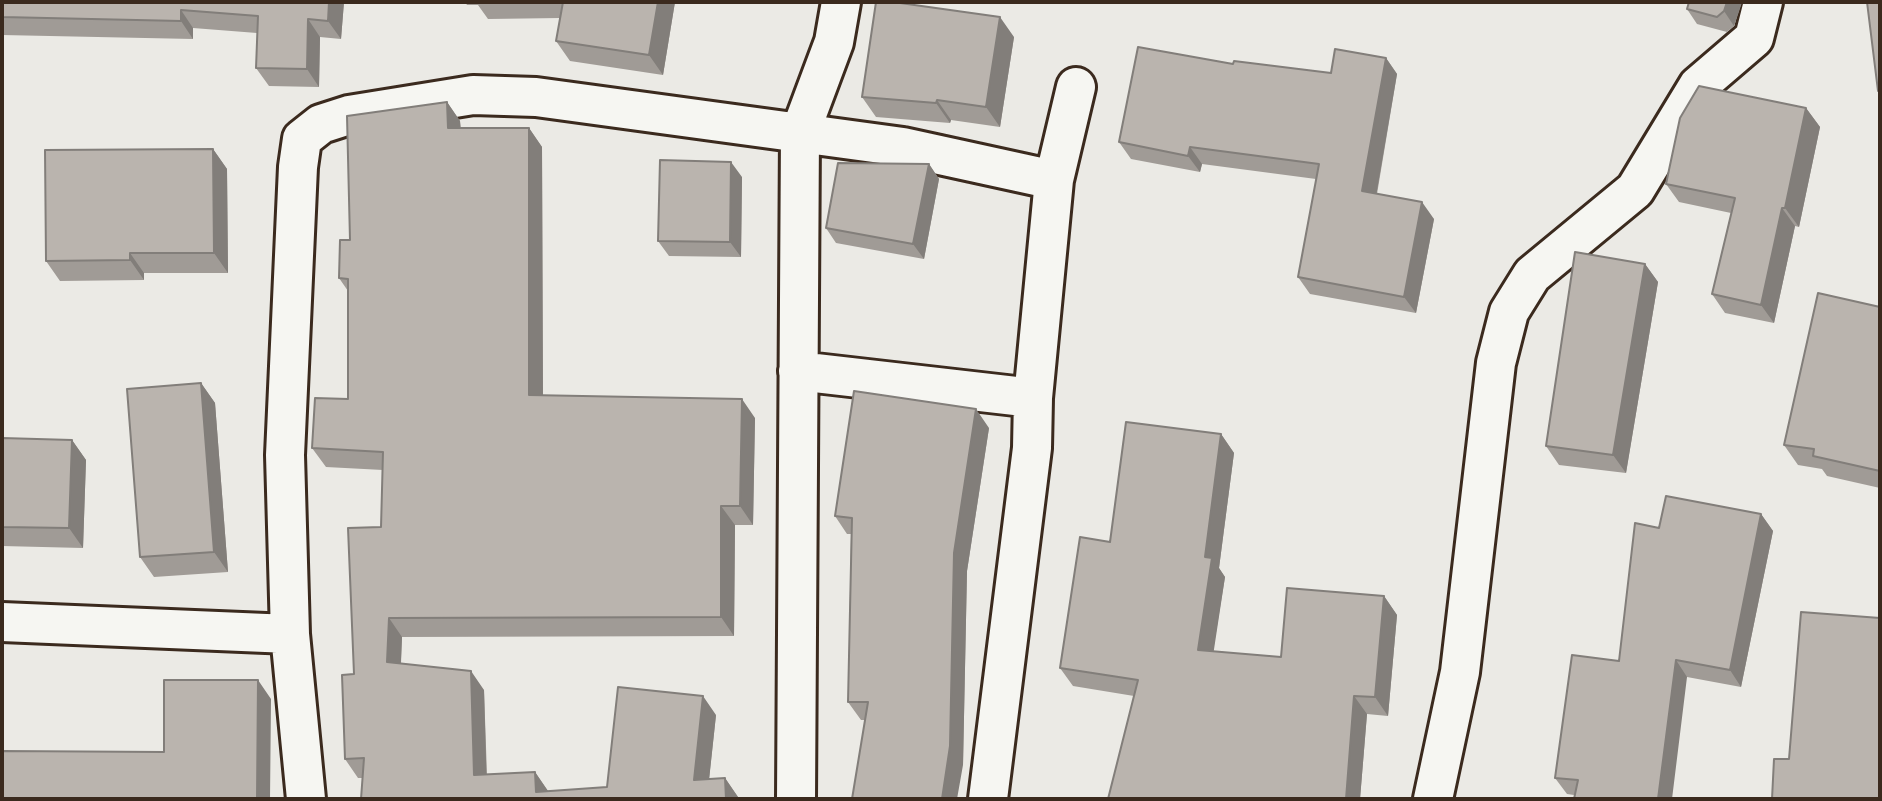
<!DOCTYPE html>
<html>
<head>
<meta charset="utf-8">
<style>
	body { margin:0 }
	#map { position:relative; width:1882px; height:801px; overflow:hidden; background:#ebeae5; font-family:Caveat,sans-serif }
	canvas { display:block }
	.frame { position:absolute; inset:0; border:4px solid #3b2a1e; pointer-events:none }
</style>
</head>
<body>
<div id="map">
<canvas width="1882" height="801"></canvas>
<div class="frame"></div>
</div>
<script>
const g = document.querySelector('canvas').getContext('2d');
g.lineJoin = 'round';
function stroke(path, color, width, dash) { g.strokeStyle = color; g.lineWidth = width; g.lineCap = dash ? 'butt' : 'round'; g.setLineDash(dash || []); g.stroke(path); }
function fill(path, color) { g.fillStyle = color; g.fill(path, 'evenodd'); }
const minor = new Path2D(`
	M 798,371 L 1033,398
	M 2,622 L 290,634
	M 306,799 L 290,634 L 285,455 L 298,167 L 302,139 L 321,124 L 349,115 L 473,95 L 536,97 L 903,147 L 1054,180
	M 796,799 L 800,133 L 834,42 L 841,2
	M 988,799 L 1032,448 L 1033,398 L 1054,180 L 1076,87
	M 1433,799 L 1460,672 L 1496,363 L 1509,312 L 1532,275 L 1635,190 L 1698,86 L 1754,38 L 1763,2`);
stroke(minor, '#3b2a1e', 44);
stroke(minor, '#f6f6f2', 38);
fill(new Path2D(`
	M 2,2 L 344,2 L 341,39 L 320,37 L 319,87 L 269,86 L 256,68 L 257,33 L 193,28 L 193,39 L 2,35 Z
	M 465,2 L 675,2 L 663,75 L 570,61 L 556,41 L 560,18 L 488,19 L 478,5 L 467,5 Z
	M 1689,2 L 1742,2 L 1734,26 L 1727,32 L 1697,24 L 1687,9 Z
	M 1014,37 L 1000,127 L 951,120 L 950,123 L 876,117 L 862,97 Z
	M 1386,58 L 1397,74 L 1377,194 L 1434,219 L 1416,313 L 1310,294 L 1298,277 L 1316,179 L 1202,164 L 1200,172 L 1131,159 L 1119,142 L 1233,64 L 1331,73 Z
	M 447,102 L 460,121 L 461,128 L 529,128 L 542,147 L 543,396 L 755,418 L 753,525 L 735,525 L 734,636 L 402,637 L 401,664 L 484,690 L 487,775 L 535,772 L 548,791 L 607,787 L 716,715 L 709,779 L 725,778 L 738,797 L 361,799 L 363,778 L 358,778 L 345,759 L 354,674 L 381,527 L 383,470 L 326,467 L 312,448 L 348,399 L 348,291 L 339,278 L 350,240 Z
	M 1806,108 L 1820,127 L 1799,227 L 1795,226 L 1774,323 L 1725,313 L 1712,294 L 1731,213 L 1679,202 L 1666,184 Z
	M 213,149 L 227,169 L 228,273 L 144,273 L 144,280 L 60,281 L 46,261 Z
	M 929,164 L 939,179 L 924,259 L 836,243 L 826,228 Z
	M 742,177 L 741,257 L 669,256 L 658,241 Z
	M 1645,264 L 1658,282 L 1626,473 L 1559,465 L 1546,446 Z
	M 1880,307 L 1880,488 L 1827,476 L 1822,469 L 1798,465 L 1784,445 Z
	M 201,383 L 215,403 L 228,572 L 154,577 L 140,557 Z
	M 989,428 L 967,571 L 963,765 L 865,720 L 861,720 L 848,702 L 851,534 L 847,534 L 835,516 Z
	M 1221,434 L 1234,453 L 1219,568 L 1225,577 L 1213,651 L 1281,657 L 1384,596 L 1397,615 L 1388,716 L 1367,714 L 1360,799 L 1108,799 L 1134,696 L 1073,686 L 1060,668 L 1110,542 Z
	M 2,438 L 72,440 L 86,460 L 83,548 L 2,546 Z
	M 1761,514 L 1773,531 L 1741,687 L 1687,677 L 1574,795 L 1567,794 L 1555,778 L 1619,661 L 1659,528 Z`), '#a09b96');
fill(new Path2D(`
	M 329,2 L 344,2 L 341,39 L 328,21 Z
	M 658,2 L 675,2 L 663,75 L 649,55 Z
	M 1727,2 L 1742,2 L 1734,26 L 1724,11 Z
	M 181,10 L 193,28 L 193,39 L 181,21 Z
	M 1000,17 L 1014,37 L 1000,127 L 986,107 Z
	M 308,19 L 320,37 L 319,87 L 307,69 Z
	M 1386,58 L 1397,74 L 1374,208 L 1362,191 Z
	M 937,100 L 951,120 L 950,123 L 936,103 Z
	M 447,102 L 460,121 L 461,147 L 448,128 Z
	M 1806,108 L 1820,127 L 1799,227 L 1785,208 Z
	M 529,128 L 542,147 L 543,414 L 529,395 Z
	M 1190,147 L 1202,164 L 1200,172 L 1188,156 Z
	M 213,149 L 227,169 L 228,273 L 214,253 Z
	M 731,162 L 742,177 L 741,257 L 730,242 Z
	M 929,164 L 939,179 L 924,259 L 913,244 Z
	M 1422,202 L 1434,219 L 1416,313 L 1404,297 Z
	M 1782,208 L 1795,226 L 1774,323 L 1761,305 Z
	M 130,253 L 144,273 L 144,280 L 130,260 Z
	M 1645,264 L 1658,282 L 1626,473 L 1613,455 Z
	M 201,383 L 215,403 L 228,572 L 214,552 Z
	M 742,399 L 755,418 L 753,525 L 740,506 Z
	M 976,409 L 989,428 L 967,571 L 963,765 L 957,799 L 942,799 L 954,553 Z
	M 1221,434 L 1234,453 L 1219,568 L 1225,577 L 1211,669 L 1198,650 L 1205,557 Z
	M 72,440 L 86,460 L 83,548 L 69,528 Z
	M 721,506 L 735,525 L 734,636 L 721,617 Z
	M 1761,514 L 1773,531 L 1741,687 L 1730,670 Z
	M 1384,596 L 1397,615 L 1388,716 L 1375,697 Z
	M 389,618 L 402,637 L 400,681 L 387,662 Z
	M 1676,660 L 1687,677 L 1672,799 L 1658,799 Z
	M 471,671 L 484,690 L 487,794 L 474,775 Z
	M 258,680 L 271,699 L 270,799 L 257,799 Z
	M 703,696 L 716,715 L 707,799 L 694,780 Z
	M 1354,696 L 1367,714 L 1360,799 L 1346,799 Z
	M 535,772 L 548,791 L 536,792 Z
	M 725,778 L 738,797 L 738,799 L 726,799 Z`), '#827e7a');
const building = new Path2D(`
	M 2,2 L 329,2 L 328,21 L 308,19 L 307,69 L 256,68 L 258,16 L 181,10 L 181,21 L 2,17 Z
	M 563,2 L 658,2 L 649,55 L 556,41 Z
	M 876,2 L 893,2 L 1000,17 L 986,107 L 937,100 L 936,103 L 862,97 Z
	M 1689,2 L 1727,2 L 1724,11 L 1717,17 L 1687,9 Z
	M 1867,2 L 1880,2 L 1880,91 L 1878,91 Z
	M 1138,47 L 1233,64 L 1234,61 L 1331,73 L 1335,49 L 1386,58 L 1362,191 L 1422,202 L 1404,297 L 1298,277 L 1319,164 L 1190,147 L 1188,156 L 1119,142 Z
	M 1699,86 L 1806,108 L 1785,208 L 1782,208 L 1761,305 L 1712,294 L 1735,198 L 1666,184 L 1680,118 Z
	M 447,102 L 448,128 L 529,128 L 529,395 L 742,399 L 740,506 L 721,506 L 721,617 L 389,618 L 387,662 L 471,671 L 474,775 L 535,772 L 536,792 L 607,787 L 618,687 L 703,696 L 694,780 L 725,778 L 726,799 L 361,799 L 364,758 L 345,759 L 342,675 L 354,674 L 348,528 L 381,527 L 383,452 L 312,448 L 315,398 L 348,399 L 348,279 L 339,278 L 340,240 L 350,240 L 347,116 Z
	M 213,149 L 214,253 L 130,253 L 130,260 L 46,261 L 45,150 Z
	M 660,160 L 731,162 L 730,242 L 658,241 Z
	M 838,163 L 929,164 L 913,244 L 826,228 Z
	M 1575,252 L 1645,264 L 1613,455 L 1546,446 Z
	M 1818,293 L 1880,307 L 1880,471 L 1813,456 L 1814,449 L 1784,445 Z
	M 201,383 L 214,552 L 140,557 L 127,389 Z
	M 854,391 L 976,409 L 954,553 L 950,746 L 942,799 L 852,799 L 868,702 L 848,702 L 852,518 L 835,516 Z
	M 1126,422 L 1221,434 L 1205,557 L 1212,558 L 1198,650 L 1281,657 L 1287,588 L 1384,596 L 1375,697 L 1354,696 L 1346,799 L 1108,799 L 1138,680 L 1060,668 L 1080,537 L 1110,542 Z
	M 2,438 L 72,440 L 69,528 L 2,527 Z
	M 1666,496 L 1761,514 L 1730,670 L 1676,660 L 1658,799 L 1574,799 L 1578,780 L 1555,778 L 1572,655 L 1619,661 L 1635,523 L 1659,528 Z
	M 1801,612 L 1880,618 L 1880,799 L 1772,799 L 1774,759 L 1789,759 Z
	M 164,680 L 258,680 L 257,799 L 2,799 L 2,751 L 164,752 Z`);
fill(building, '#bab4ae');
stroke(building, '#827e7a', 2);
</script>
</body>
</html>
